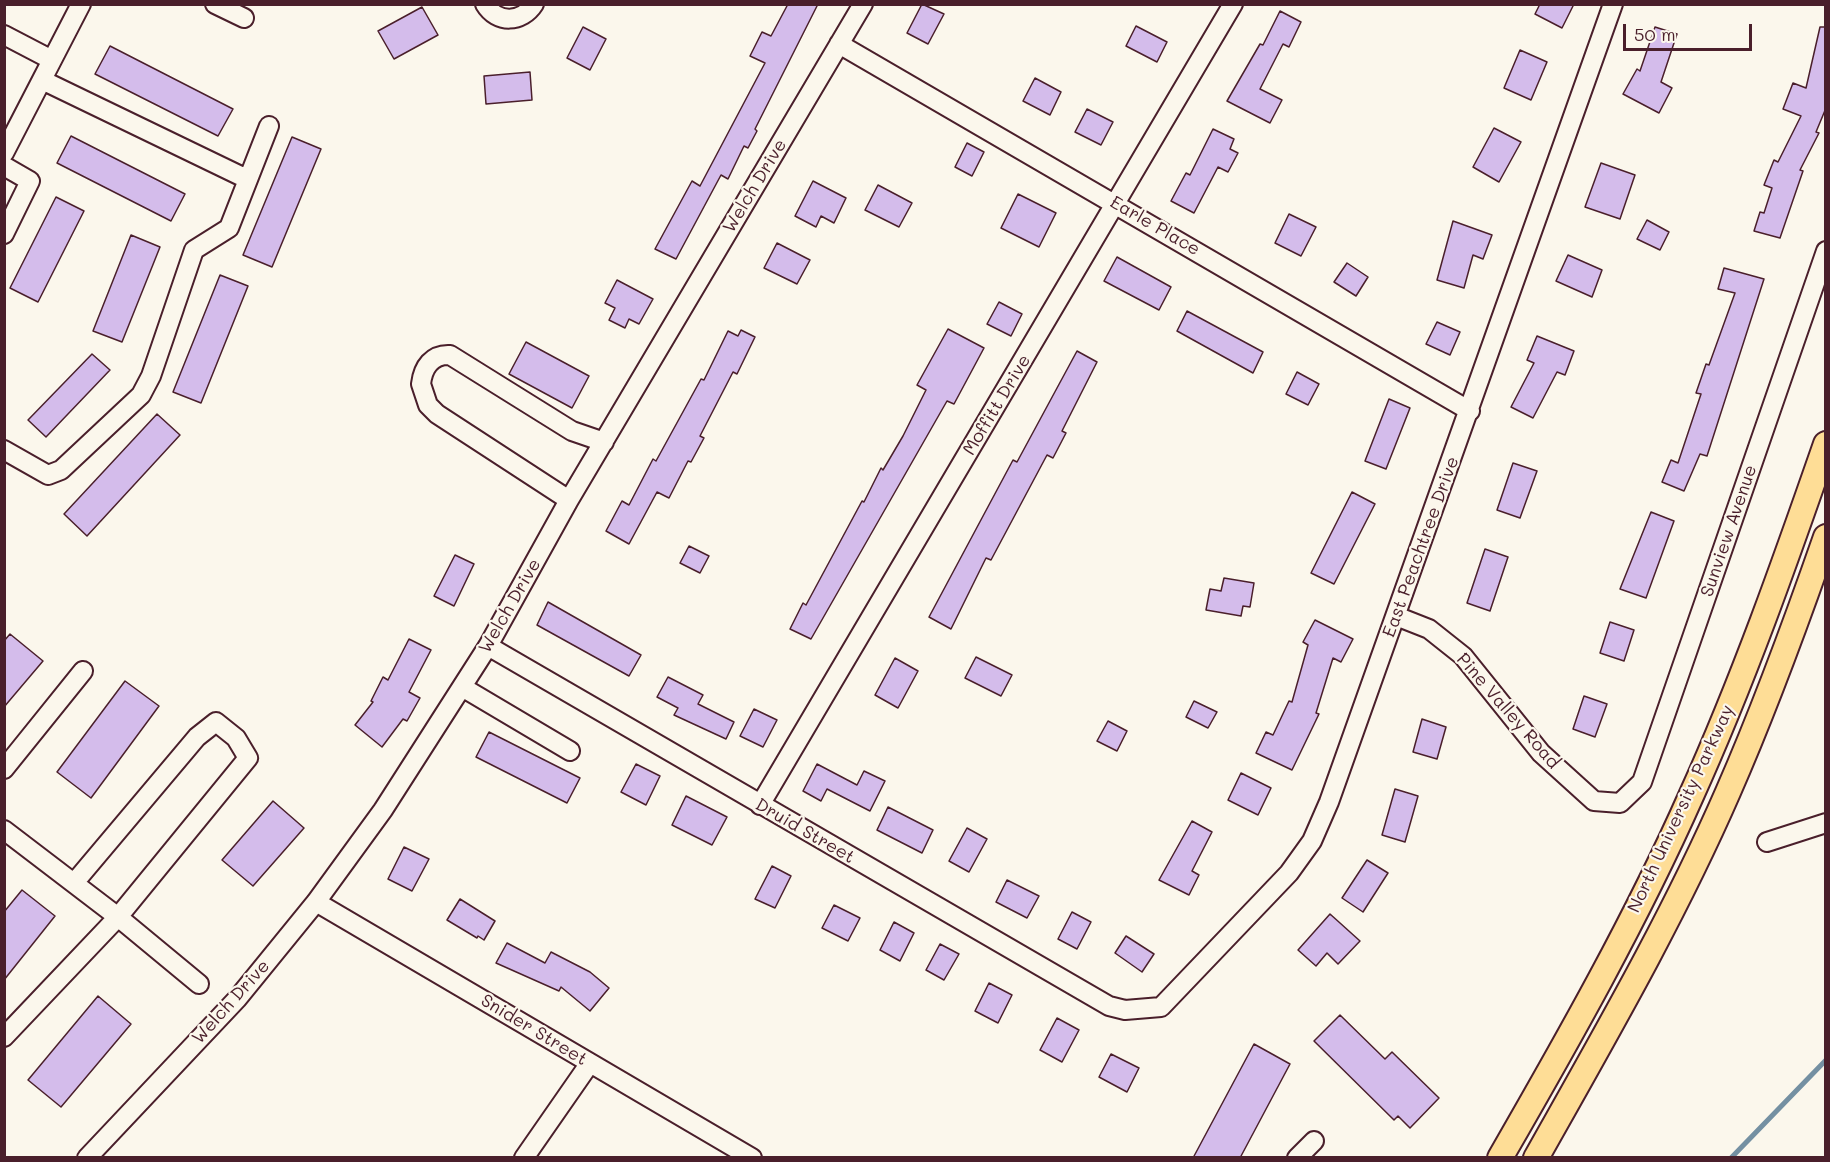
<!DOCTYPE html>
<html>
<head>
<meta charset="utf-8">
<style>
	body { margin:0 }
	#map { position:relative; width:1830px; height:1162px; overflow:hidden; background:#fbf7ec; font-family:Mali,sans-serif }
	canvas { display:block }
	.frame { position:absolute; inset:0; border:6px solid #4a1f2b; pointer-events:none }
	.scale { position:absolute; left:1623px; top:24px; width:129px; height:27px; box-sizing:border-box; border:3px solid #4a1f2b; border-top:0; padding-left:8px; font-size:18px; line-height:21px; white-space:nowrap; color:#4a1f2b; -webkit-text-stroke:4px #fbf7ec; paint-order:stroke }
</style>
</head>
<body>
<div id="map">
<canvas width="1830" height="1162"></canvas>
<div class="frame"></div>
<div class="scale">50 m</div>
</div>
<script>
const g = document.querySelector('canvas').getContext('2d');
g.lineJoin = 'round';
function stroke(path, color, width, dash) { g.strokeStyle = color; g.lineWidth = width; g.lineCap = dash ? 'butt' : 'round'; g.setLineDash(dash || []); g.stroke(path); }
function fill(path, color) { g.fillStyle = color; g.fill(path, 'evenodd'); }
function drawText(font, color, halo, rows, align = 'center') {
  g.font = font + ' Mali,sans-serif'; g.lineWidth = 4.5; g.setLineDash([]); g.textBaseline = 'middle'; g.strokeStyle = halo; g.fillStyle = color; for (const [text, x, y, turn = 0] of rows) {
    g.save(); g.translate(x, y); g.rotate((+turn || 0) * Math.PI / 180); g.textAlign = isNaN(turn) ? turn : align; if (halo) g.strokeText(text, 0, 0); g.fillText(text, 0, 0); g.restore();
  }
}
stroke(new Path2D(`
	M 1731,1158 L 1826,1060`), '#7490a2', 5);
const building = new Path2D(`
	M 788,4 L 818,4 L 755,129 L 757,131 L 748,148 L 744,146 L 728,179 L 721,175 L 676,259 L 655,249 L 692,181 L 700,186 L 765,63 L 750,56 L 762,32 L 771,36 Z
	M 922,4 L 944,14 L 928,44 L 907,33 Z
	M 1540,4 L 1574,4 L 1562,28 L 1535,14 Z
	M 422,7 L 438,35 L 394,59 L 378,31 Z
	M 1280,11 L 1301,22 L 1289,47 L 1283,44 L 1260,89 L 1282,100 L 1270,123 L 1227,101 L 1260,44 L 1263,45 Z
	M 1136,26 L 1167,42 L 1157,62 L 1126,46 Z
	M 583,27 L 606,39 L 590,70 L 567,58 Z
	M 1655,27 L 1677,34 L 1661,82 L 1672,88 L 1659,113 L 1623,94 L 1637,69 L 1640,71 Z
	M 1820,27 L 1826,27 L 1826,108 L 1816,132 L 1819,133 L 1800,170 L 1803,171 L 1780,238 L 1754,231 L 1760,212 L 1764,213 L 1772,188 L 1764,185 L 1774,160 L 1778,162 L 1801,116 L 1783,109 L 1793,83 L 1806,88 Z
	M 110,46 L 233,109 L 218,136 L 95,74 Z
	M 1520,50 L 1547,62 L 1531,100 L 1504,88 Z
	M 530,72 L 532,100 L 486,104 L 484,76 Z
	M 1035,78 L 1061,92 L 1050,115 L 1023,101 Z
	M 1087,109 L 1113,122 L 1101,145 L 1075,132 Z
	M 1494,128 L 1521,142 L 1499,182 L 1473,167 Z
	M 1213,129 L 1234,139 L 1230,149 L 1238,153 L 1228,172 L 1218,167 L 1194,213 L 1171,201 L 1186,173 L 1190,175 Z
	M 71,136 L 185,194 L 171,221 L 57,163 Z
	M 292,137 L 321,149 L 272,267 L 243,255 Z
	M 967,143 L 984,152 L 972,176 L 955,167 Z
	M 1601,163 L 1635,175 L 1620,219 L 1585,207 Z
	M 813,181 L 846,198 L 834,223 L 821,216 L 816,227 L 795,216 Z
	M 878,185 L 912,203 L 899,227 L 865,210 Z
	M 1018,194 L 1056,213 L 1039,247 L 1001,228 Z
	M 56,197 L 84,211 L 38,302 L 10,288 Z
	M 1289,214 L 1316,227 L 1301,256 L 1275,243 Z
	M 1647,220 L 1669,232 L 1660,250 L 1637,239 Z
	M 1453,221 L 1492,235 L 1483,259 L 1473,255 L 1464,288 L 1437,280 Z
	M 131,235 L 160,247 L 122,342 L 93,331 Z
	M 777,243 L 810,260 L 797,284 L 764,268 Z
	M 1568,255 L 1602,270 L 1592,297 L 1556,281 Z
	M 1117,257 L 1171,287 L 1159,310 L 1104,281 Z
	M 1347,263 L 1368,277 L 1356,296 L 1334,282 Z
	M 1724,268 L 1764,279 L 1707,456 L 1700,454 L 1684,491 L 1662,482 L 1671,460 L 1678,463 L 1701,394 L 1696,393 L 1706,364 L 1709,365 L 1735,293 L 1718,289 Z
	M 220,275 L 248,286 L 201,403 L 173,392 Z
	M 617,280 L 653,299 L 639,324 L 629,319 L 625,328 L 609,320 L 615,308 L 605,303 Z
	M 999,302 L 1022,314 L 1011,336 L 987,324 Z
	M 1187,311 L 1263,352 L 1253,373 L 1177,331 Z
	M 1437,322 L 1460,332 L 1450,355 L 1426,344 Z
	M 948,329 L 984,348 L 954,404 L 947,401 L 811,639 L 790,629 L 803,603 L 806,605 L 862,501 L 864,502 L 881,468 L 883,470 L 903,436 L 926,390 L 917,385 Z
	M 741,330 L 755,337 L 737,374 L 733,372 L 700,436 L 704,438 L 691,462 L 688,461 L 669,498 L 657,492 L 629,544 L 606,531 L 622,501 L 629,505 L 653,459 L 656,461 L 701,379 L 704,380 L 728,331 L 738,336 Z
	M 1537,336 L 1574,351 L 1565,375 L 1557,372 L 1533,418 L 1511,407 L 1534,363 L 1527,360 Z
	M 526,342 L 589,376 L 572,408 L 509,374 Z
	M 1077,351 L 1097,362 L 1062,431 L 1066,433 L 1053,458 L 1047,455 L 991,560 L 986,558 L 951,629 L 929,617 L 1013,460 L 1017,462 Z
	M 92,354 L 110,370 L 46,437 L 28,420 Z
	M 1297,372 L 1319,384 L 1308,405 L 1286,394 Z
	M 1389,399 L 1410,408 L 1386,469 L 1365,461 Z
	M 157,414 L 180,435 L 87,536 L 64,514 Z
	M 1513,463 L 1537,471 L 1520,518 L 1497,510 Z
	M 1352,492 L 1375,504 L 1334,584 L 1311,573 Z
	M 1651,512 L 1674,521 L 1646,598 L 1620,589 Z
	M 689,546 L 709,556 L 700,573 L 680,563 Z
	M 1485,549 L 1508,557 L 1490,611 L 1467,603 Z
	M 455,555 L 474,564 L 454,606 L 434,596 Z
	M 1224,578 L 1254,583 L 1250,607 L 1243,606 L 1241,616 L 1206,610 L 1210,589 L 1221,591 Z
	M 548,602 L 641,655 L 629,676 L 537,625 Z
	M 1315,620 L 1353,639 L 1341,662 L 1333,658 L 1316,713 L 1319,714 L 1292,770 L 1256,753 L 1266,732 L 1273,735 L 1289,701 L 1292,702 L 1308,645 L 1303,642 Z
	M 1610,622 L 1634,630 L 1624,661 L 1600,653 Z
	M 10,634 L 43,661 L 4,707 L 4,641 Z
	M 409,639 L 431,650 L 409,692 L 420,698 L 407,721 L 403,719 L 382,747 L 355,725 L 373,702 L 371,701 L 383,677 L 388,680 Z
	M 976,657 L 1012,675 L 1001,696 L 965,678 Z
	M 895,658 L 918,671 L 898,708 L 875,695 Z
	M 668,677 L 703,695 L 698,704 L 734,722 L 726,739 L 674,715 L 678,708 L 657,697 Z
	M 125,681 L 159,706 L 91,798 L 57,772 Z
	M 1584,696 L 1607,704 L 1595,737 L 1573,729 Z
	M 1194,701 L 1217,712 L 1208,728 L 1186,717 Z
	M 754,709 L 777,720 L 763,747 L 740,736 Z
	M 1422,719 L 1446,727 L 1437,759 L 1413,752 Z
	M 1108,721 L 1127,731 L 1117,751 L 1097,741 Z
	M 489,732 L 580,778 L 567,803 L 476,757 Z
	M 636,764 L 660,776 L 646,805 L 621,792 Z
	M 817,764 L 857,785 L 864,771 L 885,781 L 870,811 L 827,789 L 821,801 L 803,791 Z
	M 1241,773 L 1271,788 L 1258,815 L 1228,800 Z
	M 1395,789 L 1418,796 L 1405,842 L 1382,835 Z
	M 686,796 L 727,817 L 712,845 L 672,825 Z
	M 273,801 L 304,828 L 253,886 L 222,860 Z
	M 888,807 L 933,830 L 922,853 L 877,830 Z
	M 1192,821 L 1212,832 L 1192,871 L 1199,875 L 1189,895 L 1159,880 Z
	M 967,828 L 987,839 L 969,872 L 949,861 Z
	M 404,847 L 429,859 L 412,891 L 388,879 Z
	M 1367,860 L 1388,873 L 1363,912 L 1342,898 Z
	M 772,866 L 791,876 L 775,908 L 755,899 Z
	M 1007,880 L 1039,896 L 1027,918 L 996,902 Z
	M 22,890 L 55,916 L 4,980 L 4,912 Z
	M 460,899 L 495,921 L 484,940 L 478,936 L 477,938 L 447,920 Z
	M 834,905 L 860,918 L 848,941 L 822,928 Z
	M 1072,912 L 1091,922 L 1077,949 L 1058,939 Z
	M 1330,914 L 1360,941 L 1338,964 L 1327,953 L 1316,966 L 1298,950 Z
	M 894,922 L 914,933 L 900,961 L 880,950 Z
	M 1126,936 L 1154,954 L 1142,972 L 1115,953 Z
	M 507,943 L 545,963 L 551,952 L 590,972 L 609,988 L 590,1011 L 561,987 L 559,991 L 496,963 Z
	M 940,944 L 959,954 L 944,980 L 926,970 Z
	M 989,983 L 1012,995 L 998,1023 L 975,1011 Z
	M 98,996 L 131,1024 L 61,1107 L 28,1080 Z
	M 1340,1015 L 1385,1059 L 1392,1052 L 1439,1098 L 1410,1128 L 1398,1116 L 1394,1120 L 1314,1041 Z
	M 1057,1018 L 1079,1030 L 1062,1062 L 1040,1050 Z
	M 1254,1044 L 1290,1064 L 1240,1158 L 1193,1158 Z
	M 1111,1054 L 1139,1068 L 1127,1092 L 1099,1077 Z`);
fill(building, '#d4bceb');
stroke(building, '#4a1f2b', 1.5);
const minor = new Path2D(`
	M 215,4 L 244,18
	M 485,4 C 497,24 522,23 534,4
	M 4,35 L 52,60
	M 839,44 L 1470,411
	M 42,80 L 247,179
	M 4,153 L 81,4
	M 4,166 L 30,181 L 4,234
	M 4,450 L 48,475 L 61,470 L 141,395 L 151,376 L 194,250 L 229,228 L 269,126
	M 569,500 L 437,414 L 428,405 L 421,384 C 423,367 432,354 450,355 L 572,431 L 604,442
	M 1396,616 L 1429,629 L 1463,656 L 1541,753 L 1594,801 L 1620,803 L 1642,782 L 1826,251
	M 488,646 L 1109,1006 L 1125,1010 L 1161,1007 L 1289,873 L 1312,841 L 1329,802 L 1613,4
	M 462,687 L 570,751
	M 4,769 L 83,671
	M 760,805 L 1233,4
	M 4,830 L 118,917 L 199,984
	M 1767,842 L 1826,823
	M 316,902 L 752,1158
	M 4,1037 L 118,917 L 248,758 L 236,738 L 216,722 L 197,737 L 74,883
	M 87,1158 L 237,999 L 316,902 L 383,810 L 488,646 L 569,500 L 863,4
	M 524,1158 L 590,1063
	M 1297,1158 L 1314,1141`);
const major = new Path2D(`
	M 1500,1158 C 1568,1040 1636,920 1691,796 C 1743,681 1785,562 1826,444
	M 1536,1158 C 1604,1037 1673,918 1728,792 C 1765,708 1796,623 1826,537`);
stroke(minor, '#4a1f2b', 22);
stroke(major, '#4a1f2b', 28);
stroke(minor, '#fbf7ec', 18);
stroke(major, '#fedd96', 24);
drawText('18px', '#4a1f2b', '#fbf7ec', [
	["Welch Drive",755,186,-59],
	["Earle Place",1155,226,30],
	["Moffitt Drive",997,405,-59],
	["Sunview Avenue",1729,531,-71],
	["East Peachtree Drive",1421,547,-70],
	["Welch Drive",510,606,-60],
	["Pine Valley Road",1508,711,49],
	["North University Parkway",1681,809,-65],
	["Druid Street",805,831,30],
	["Welch Drive",231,1002,-48],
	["Snider Street",534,1030,31]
]);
</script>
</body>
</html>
